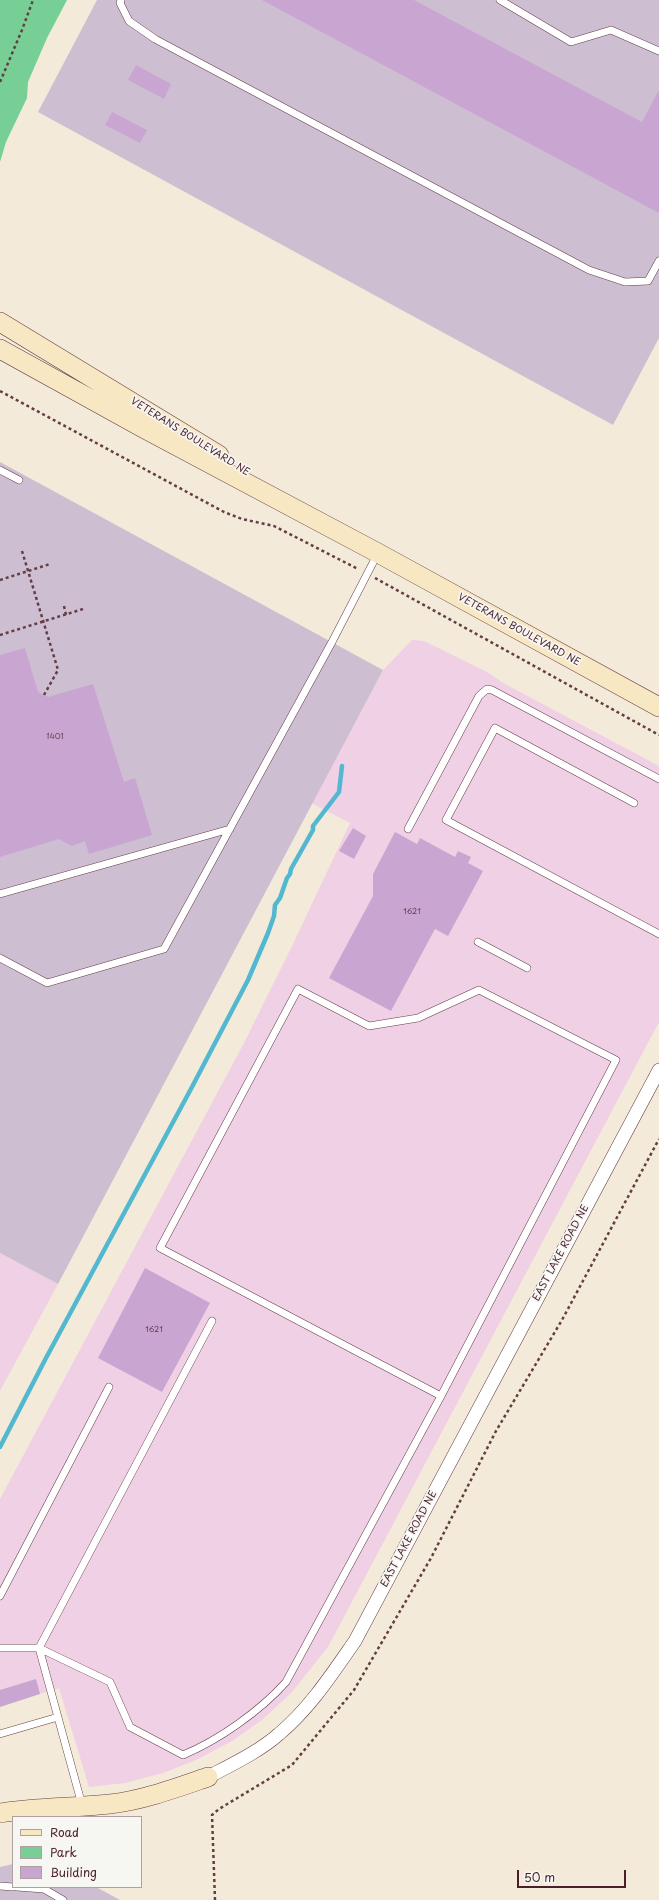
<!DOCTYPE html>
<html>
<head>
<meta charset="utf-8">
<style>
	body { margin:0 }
	#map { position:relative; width:659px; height:1900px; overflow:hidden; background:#f4ead9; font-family:"Playpen Sans",sans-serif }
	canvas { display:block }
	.legend { position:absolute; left:12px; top:1816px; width:130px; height:72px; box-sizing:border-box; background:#f6f6f2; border:1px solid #b1a0a2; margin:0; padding:5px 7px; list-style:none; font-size:12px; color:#4a1f2b }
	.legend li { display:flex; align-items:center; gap:8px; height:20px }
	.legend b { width:20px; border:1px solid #b1a0a2 }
	.scale { position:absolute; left:517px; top:1870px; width:109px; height:18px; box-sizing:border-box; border:2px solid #4a1f2b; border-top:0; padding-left:5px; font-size:12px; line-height:14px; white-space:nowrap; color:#4a1f2b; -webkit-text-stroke:3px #f6f6f2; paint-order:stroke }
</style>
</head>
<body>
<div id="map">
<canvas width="659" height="1900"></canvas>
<ul class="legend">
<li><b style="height:5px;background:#f8e7c3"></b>Road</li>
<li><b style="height:11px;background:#77cf95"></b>Park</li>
<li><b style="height:11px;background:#c9a5d2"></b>Building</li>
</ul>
<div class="scale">50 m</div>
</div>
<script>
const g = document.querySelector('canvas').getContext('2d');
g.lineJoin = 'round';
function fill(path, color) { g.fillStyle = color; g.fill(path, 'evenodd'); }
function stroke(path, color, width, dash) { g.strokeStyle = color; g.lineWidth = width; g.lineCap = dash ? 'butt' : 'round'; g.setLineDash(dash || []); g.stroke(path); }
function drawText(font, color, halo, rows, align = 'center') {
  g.font = font + ' "Playpen Sans",sans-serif'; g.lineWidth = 3.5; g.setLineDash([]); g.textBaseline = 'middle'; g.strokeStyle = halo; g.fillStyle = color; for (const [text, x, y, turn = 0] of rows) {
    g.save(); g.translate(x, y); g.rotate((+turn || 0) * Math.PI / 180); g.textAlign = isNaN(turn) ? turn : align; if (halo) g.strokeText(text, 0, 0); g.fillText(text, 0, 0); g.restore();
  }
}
fill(new Path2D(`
	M 412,640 L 424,641 L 487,672 L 505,684 L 659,766 L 659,1022 L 328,1647 L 292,1692 L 262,1720 L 232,1741 L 196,1760 L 163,1773 L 125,1783 L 89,1787 L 59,1688 L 0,1706 L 0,1499 L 245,1041 L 294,942 L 350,823 L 311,803 L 383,670 Z
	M 0,1253 L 58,1284 L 0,1391 Z`), '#f0d0e5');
fill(new Path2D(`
	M 97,0 L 659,0 L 659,338 L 613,425 L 38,112 Z
	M 0,462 L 383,670 L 58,1284 L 0,1253 Z
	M 13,1864 L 13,1887 L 96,1887 L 120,1900 L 0,1900 L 0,1867 Z`), '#cebed2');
fill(new Path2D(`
	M 0,0 L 67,0 L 47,38 L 28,82 L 27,98 L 6,142 L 0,162 Z`), '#77cf95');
stroke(new Path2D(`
	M 0,1447 L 46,1358 L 192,1087 L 248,980 L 268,933 L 274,916 L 275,905 L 280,898 L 287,878 L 290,874 L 291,869 L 313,830 L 313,826 L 339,792 L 342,766`), '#52b8d0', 4.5);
fill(new Path2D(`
	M 262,0 L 414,0 L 642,122 L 659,90 L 659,213 Z
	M 136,65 L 171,84 L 164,99 L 128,80 Z
	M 112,112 L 147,130 L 140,143 L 105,125 Z
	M 25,648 L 38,692 L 48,697 L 93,684 L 124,782 L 135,778 L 152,835 L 89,854 L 85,841 L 72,846 L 59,839 L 0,857 L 0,655 Z
	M 353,828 L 366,836 L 354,859 L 339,851 Z
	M 395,832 L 417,844 L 420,838 L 455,857 L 458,851 L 471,857 L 468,863 L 483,871 L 448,936 L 435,929 L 391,1011 L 329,978 L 373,896 L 373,874 Z
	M 145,1268 L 210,1303 L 162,1392 L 98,1358 Z
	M 36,1679 L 40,1694 L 0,1707 L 0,1690 Z`), '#c9a5d2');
const lane = new Path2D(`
	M 121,0 L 120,3 L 129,21 L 155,39 L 589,270 L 625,282 L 648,281 L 659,261
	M 500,0 L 571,42 L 611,30 L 659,51
	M 0,470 L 19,480
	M 634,803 L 495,728 L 446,820 L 659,934
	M 408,829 L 479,696 L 487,689 L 492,690 L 659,779
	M 0,894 L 230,829
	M 478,942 L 527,968
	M 0,958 L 47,983 L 164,949 L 332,642 L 378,553
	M 0,1596 L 109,1387
	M 0,1648 L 39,1648 L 212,1321
	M 0,1734 L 58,1717
	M 82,1805 L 39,1648 L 110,1682 L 130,1727 L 183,1755 C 219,1740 260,1711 286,1682 L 441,1396 L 616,1060 L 479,990 L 418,1018 L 369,1026 L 298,989 L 160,1248 L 441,1396
	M 0,1886 L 13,1887
	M 17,1887 L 44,1889 L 63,1900`);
const street = new Path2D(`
	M 208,1777 C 231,1765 260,1751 279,1734 C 310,1708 332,1674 355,1641 L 659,1070`);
const secondary = new Path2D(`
	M 0,322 L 219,455
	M 0,349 L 143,428 L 378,553 L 659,707
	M 0,1813 C 37,1807 73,1808 110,1804 C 144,1800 176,1788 208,1777`);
stroke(lane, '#643d45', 8);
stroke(street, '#643d45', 14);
stroke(secondary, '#643d45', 20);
stroke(new Path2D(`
	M 0,82 L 22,30 L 33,0
	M 0,391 L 224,512 L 242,519 L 274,526 L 358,569
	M 22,551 L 58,670 L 44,695
	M 375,578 L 659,735
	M 0,580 L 50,564
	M 64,606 L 66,615
	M 0,635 L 83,609
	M 215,1900 L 212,1815 L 219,1809 L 292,1765 L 354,1690 L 431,1558 L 496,1431 L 562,1320 L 659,1139`), '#643d45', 2.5, [3, 3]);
stroke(lane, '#fff', 7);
stroke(street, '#fff', 13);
stroke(secondary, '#f8e7c3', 19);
drawText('8px', '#6a4055', null, [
	["1401",55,737],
	["1621",412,912],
	["1621",154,1330]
]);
drawText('10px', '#4a1f2b', '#f6f6f2', [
	["VETERANS BOULEVARD NE",190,437,32],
	["VETERANS BOULEVARD NE",519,630,29],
	["EAST LAKE ROAD NE",561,1253,-62],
	["EAST LAKE ROAD NE",409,1539,-62]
]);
</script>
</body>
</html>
